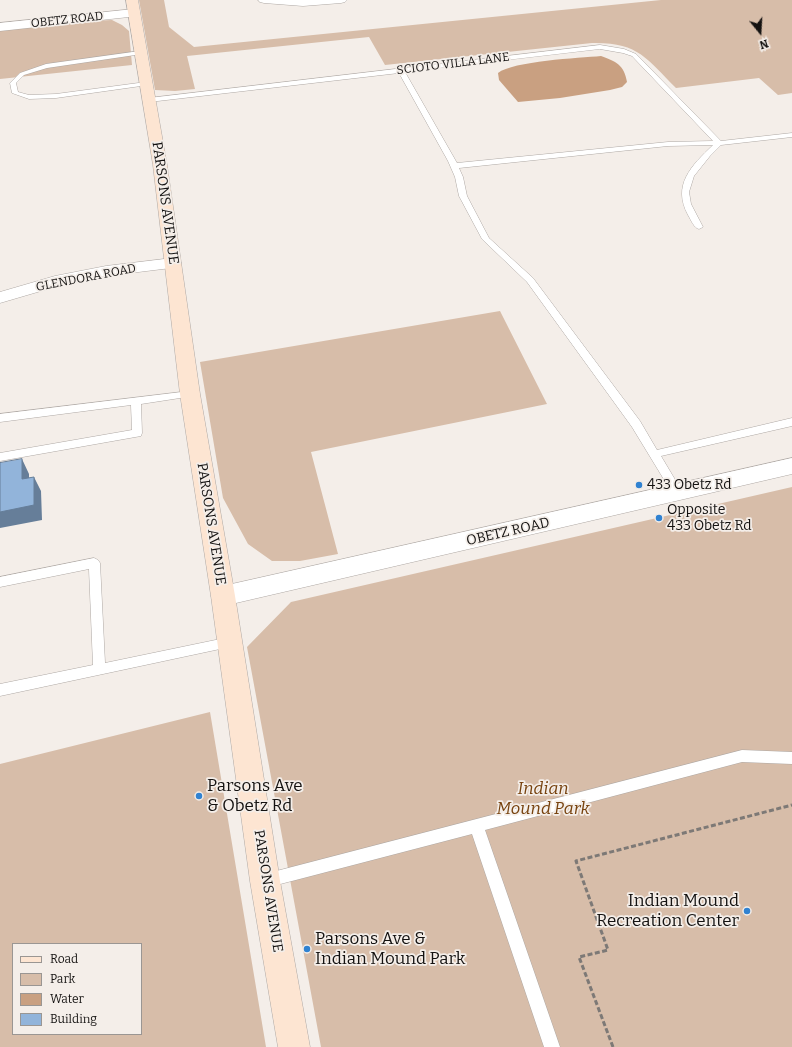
<!DOCTYPE html>
<html>
<head>
<meta charset="utf-8">
<style>
	body { margin:0 }
	#map { position:relative; width:792px; height:1047px; overflow:hidden; background:#f4eee9; font-family:Bitter,serif }
	canvas { display:block }
	.legend { position:absolute; left:12px; top:943px; width:130px; height:92px; box-sizing:border-box; background:#f4eee9; border:1px solid #9a9693; margin:0; padding:5px 7px; list-style:none; font-size:12px; color:#141211 }
	.legend li { display:flex; align-items:center; gap:8px; height:20px }
	.legend b { width:20px; border:1px solid #9a9693 }
	.north { position:absolute; left:740px; top:12px; width:40px; height:40px; -webkit-text-stroke:3px #f4eee9; paint-order:stroke; rotate:162deg; font-size:11px; font-weight:700; line-height:16px; text-align:center; color:#141211 }
	.north::after { content:''; display:block; margin:auto; width:14px; height:18px; background:#141211; clip-path:polygon(50% 0,100% 100%,50% 72%,0 100%) }
</style>
</head>
<body>
<div id="map">
<canvas width="792" height="1047"></canvas>
<ul class="legend">
<li><b style="height:5px;background:#fde5d2"></b>Road</li>
<li><b style="height:11px;background:#d7bda9"></b>Park</li>
<li><b style="height:11px;background:#c9a081"></b>Water</li>
<li><b style="height:11px;background:#92b4da"></b>Building</li>
</ul>
<div class="north">N</div>
</div>
<script>
const g = document.querySelector('canvas').getContext('2d');
g.lineJoin = 'round';
function fill(path, color) { g.fillStyle = color; g.fill(path, 'evenodd'); }
function stroke(path, color, width, dash) { g.strokeStyle = color; g.lineWidth = width; g.lineCap = dash ? 'butt' : 'round'; g.setLineDash(dash || []); g.stroke(path); }
function drawText(font, color, halo, rows, align = 'center') {
  g.font = font + ' Bitter,serif'; g.lineWidth = 3.5; g.setLineDash([]); g.textBaseline = 'middle'; g.strokeStyle = halo; g.fillStyle = color; for (const [text, x, y, turn = 0] of rows) {
    g.save(); g.translate(x, y); g.rotate((+turn || 0) * Math.PI / 180); g.textAlign = isNaN(turn) ? turn : align; if (halo) g.strokeText(text, 0, 0); g.fillText(text, 0, 0); g.restore();
  }
}
fill(new Path2D(`
	M 139,0 L 164,0 L 169,27 L 194,47 L 661,0 L 792,0 L 792,93 L 778,95 L 759,78 L 676,88 C 646,58 638,42 592,43 L 385,65 L 369,37 L 187,56 L 195,89 L 175,91 L 155,90 Z
	M 112,20 L 122,25 L 129,31 L 132,65 L 0,79 L 0,30 L 90,21 Z
	M 500,311 L 547,404 L 311,452 L 338,554 L 300,561 L 272,561 L 248,544 L 223,498 L 200,362 Z
	M 792,487 L 792,1047 L 321,1047 L 247,647 L 291,602 Z
	M 210,712 L 266,1047 L 0,1047 L 0,764 ZM 13,944 L 141,944 L 141,1034 L 13,1034 Z`), '#d7bda9');
fill(new Path2D(`
	M 601,56 C 616,62 624,64 627,82 L 622,87 L 610,90 L 560,98 L 518,102 L 499,80 L 498,73 C 513,61 579,58 601,56 Z`), '#c9a081');
const lane = new Path2D(`
	M 600,45 L 624,49 L 636,54 L 721,141 L 792,133 L 792,137 L 721,145 L 710,156 L 694,176 L 689,192 L 691,204 L 703,227 L 699,229 C 694,228 691,220 688,215 C 672,185 691,166 713,145 L 668,146 L 459,168 L 463,177 L 467,196 L 489,238 L 533,278 L 640,421 L 657,450 L 792,418 L 792,426 L 661,456 L 683,493 L 682,496 L 678,497 L 674,496 L 632,427 L 527,282 L 482,239 L 459,196 L 455,177 L 448,161 L 399,73 L 149,102 L 146,100 L 149,98 ZM 600,49 L 623,53 L 632,56 L 713,141 L 668,142 L 457,163 L 405,72 Z
	M 140,51 L 143,53 L 142,54 L 47,68 L 24,75 L 16,83 L 18,92 L 29,95 L 56,94 L 146,82 L 148,83 L 148,85 L 56,98 L 29,99 L 12,93 L 10,83 L 20,73 L 46,64 Z
	M 190,391 L 193,392 L 195,394 L 193,396 L 141,404 L 142,433 L 141,436 L 0,461 L 0,453 L 132,430 L 131,405 L 0,422 L 0,414 Z
	M 94,558 L 98,560 L 100,563 L 105,663 L 230,637 L 234,638 L 236,642 L 234,646 L 0,696 L 0,684 L 93,665 L 89,569 L 0,587 L 0,577 Z
	M 742,750 L 792,752 L 792,764 L 742,762 L 485,830 L 560,1047 L 544,1047 L 472,834 L 265,888 L 260,886 L 258,881 L 260,876 L 265,874 Z`);
const street = new Path2D(`
	M 258,0 L 347,0 L 345,2 L 341,3 L 303,6 L 264,3 L 260,2 Z
	M 134,9 L 138,10 L 140,13 L 138,16 L 0,31 L 0,23 Z
	M 173,258 L 179,259 L 181,263 L 179,267 L 106,276 L 58,286 L 0,303 L 0,292 L 55,276 L 106,266 Z
	M 792,458 L 792,474 L 223,606 L 215,603 L 211,596 L 215,589 L 223,586 Z`);
const secondary = new Path2D(`
	M 126,0 L 138,0 L 167,165 L 200,394 L 235,596 L 280,881 L 310,1047 L 278,1047 L 250,881 L 211,596 L 180,394 L 153,165 Z`);
stroke(lane, '#aea8a4', 1);
stroke(street, '#aea8a4', 1);
stroke(secondary, '#aea8a4', 1);
stroke(new Path2D(`
	M 613,1047 L 579,957 L 608,950 L 576,861 L 792,805`), '#7d7976', 3, [5, 2.5]);
fill(lane, '#fff');
fill(street, '#fff');
fill(secondary, '#fde5d2');
fill(new Path2D(`
	M 22,459 L 29,474 L 29,494 L 22,479 Z
	M 34,477 L 41,491 L 42,520 L 0,528 L 0,512 Z`), '#667e99');
const building = new Path2D(`
	M 22,459 L 22,479 L 34,477 L 34,505 L 0,512 L 0,463 Z`);
fill(building, '#92b4da');
stroke(building, '#667e99', 1);
for (const [x, y, r, color] of [
	[639,485,4,"#3082d1"],
	[659,518,4,"#3082d1"],
	[199,796,4,"#3082d1"],
	[747,911,4,"#3082d1"],
	[307,949,4,"#3082d1"]
]) { const dot = new Path2D(); dot.arc(x, y, r, 0, 2 * Math.PI); g.fillStyle = color; g.fill(dot); stroke(dot, '#f4eee9', 1.5); }
drawText('12px', '#141211', '#f4eee9', [
	["OBETZ ROAD",67,20,-6],
	["SCIOTO VILLA LANE",453,64,-7],
	["GLENDORA ROAD",86,278,-11]
]);
drawText('14px', '#141211', '#f4eee9', [
	["PARSONS AVENUE",165,203,82],
	["PARSONS AVENUE",211,524,81],
	["OBETZ ROAD",508,532,-13],
	["PARSONS AVENUE",268,891,81]
]);
drawText('14px', '#141211', '#f4eee9', [
	["433 Obetz Rd",647,485],
	["Opposite",667,510],
	["433 Obetz Rd",667,526]
], 'left');
drawText('17px', '#141211', '#f4eee9', [
	["Parsons Ave",207,786],
	["& Obetz Rd",207,806],
	["Indian Mound",739,901,"right"],
	["Recreation Center",739,921,"right"],
	["Parsons Ave &",315,939],
	["Indian Mound Park",315,959]
], 'left');
drawText('italic 17px', '#77420e', '#f4eee9', [
	["Indian",543,789],
	["Mound Park",543,809]
]);
</script>
</body>
</html>
